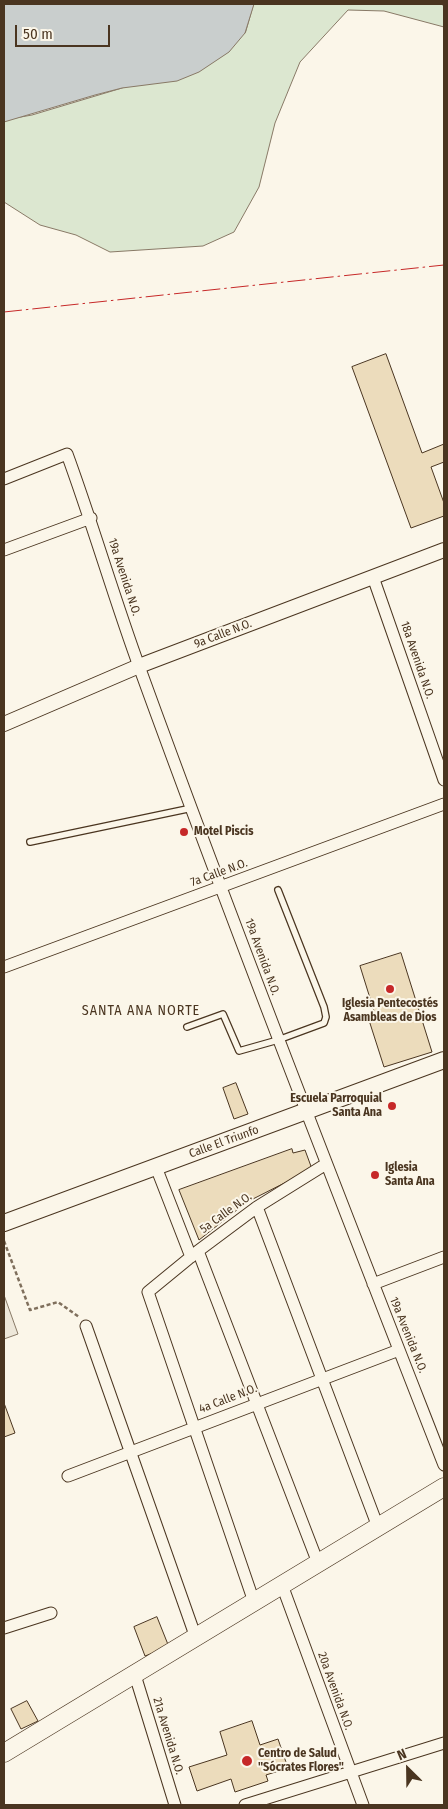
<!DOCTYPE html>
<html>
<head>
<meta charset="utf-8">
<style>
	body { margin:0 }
	#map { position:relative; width:448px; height:1809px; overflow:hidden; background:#fbf6e9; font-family:"Fira Sans Condensed",sans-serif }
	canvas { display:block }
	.frame { position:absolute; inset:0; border:5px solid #4a3520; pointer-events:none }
	.north { position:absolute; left:383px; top:1744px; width:50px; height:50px; -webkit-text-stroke:4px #fbf6e9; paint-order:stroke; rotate:337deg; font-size:14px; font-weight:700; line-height:20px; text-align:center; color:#4a3520 }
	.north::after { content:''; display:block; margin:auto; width:18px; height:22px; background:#4a3520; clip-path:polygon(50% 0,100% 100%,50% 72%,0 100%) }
	.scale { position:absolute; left:15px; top:25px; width:95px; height:22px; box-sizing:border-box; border:2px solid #4a3520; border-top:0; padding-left:6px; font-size:15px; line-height:18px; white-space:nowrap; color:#4a3520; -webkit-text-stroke:4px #fbf6e9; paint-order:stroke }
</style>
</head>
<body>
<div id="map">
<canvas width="448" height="1809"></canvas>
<div class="frame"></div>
<div class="north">N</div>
<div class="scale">50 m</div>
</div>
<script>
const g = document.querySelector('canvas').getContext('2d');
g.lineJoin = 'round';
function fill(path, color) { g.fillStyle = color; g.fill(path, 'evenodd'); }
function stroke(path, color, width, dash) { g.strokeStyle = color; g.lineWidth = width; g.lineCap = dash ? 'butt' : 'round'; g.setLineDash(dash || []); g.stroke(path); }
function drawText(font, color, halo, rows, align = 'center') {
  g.font = font + ' "Fira Sans Condensed",sans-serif'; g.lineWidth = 4; g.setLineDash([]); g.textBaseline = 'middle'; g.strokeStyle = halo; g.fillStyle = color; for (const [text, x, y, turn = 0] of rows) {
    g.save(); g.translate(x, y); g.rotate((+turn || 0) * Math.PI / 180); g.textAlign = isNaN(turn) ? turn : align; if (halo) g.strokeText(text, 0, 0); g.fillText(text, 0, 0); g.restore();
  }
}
const green = new Path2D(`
	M 254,4 L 441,4 L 444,6 L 444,27 L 384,11 L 348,10 L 300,62 L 275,123 L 259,187 L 234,232 L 203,246 L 110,252 L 76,235 L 40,225 L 4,202 L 4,120 L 32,115 L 122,88 L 245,33 Z`);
fill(green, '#dce7d0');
stroke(green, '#887966', 1);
const parking = new Path2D(`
	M 4,1295 L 18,1334 L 4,1339 Z`);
fill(parking, '#ede7d9');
stroke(parking, '#887966', 1);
const water = new Path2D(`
	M 4,4 L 254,4 L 245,33 L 229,52 L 199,72 L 177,81 L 122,88 L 95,95 L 4,122 Z`);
fill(water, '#c9cecd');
stroke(water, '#887966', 1);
const building = new Path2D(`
	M 386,354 L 422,453 L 444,444 L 444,462 L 431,467 L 444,503 L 444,516 L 411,528 L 352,367 Z
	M 401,953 L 432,1052 L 384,1067 L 367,1014 L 374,1011 L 360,966 Z
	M 236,1083 L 248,1114 L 234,1119 L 223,1088 Z
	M 292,1149 L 293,1153 L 305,1150 L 312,1169 L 247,1202 L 199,1240 L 179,1190 Z
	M 4,1403 L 15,1433 L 4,1437 Z
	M 157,1617 L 169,1647 L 145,1656 L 134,1627 Z
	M 27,1701 L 38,1721 L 21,1729 L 11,1709 Z
	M 252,1721 L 260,1745 L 278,1739 L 288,1768 L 266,1775 L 268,1781 L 235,1792 L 231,1779 L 197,1791 L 189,1767 L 227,1755 L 220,1732 Z`);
fill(building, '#ecdcbc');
stroke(building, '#4a3520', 1);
const service = new Path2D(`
	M 30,842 L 192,808
	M 187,1027 L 223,1014 L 239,1051 L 278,1040 L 324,1023 L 326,1017 L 324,1007 L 278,890`);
const minor = new Path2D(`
	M 4,479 L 67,454 C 93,525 114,598 140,669 C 237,936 341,1201 444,1465
	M 4,550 L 91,518
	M 373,577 L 444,780
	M 4,967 L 444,804
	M 156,1167 L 191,1257
	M 257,1207 L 378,1527
	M 198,1251 L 318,1563
	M 373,1284 L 444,1257
	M 86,1326 L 196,1638
	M 68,1476 L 399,1350
	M 282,1585 L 363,1805
	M 254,1602 L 148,1292 L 198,1251 L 257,1207 L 326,1164
	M 4,1628 L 51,1613
	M 135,1675 L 175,1805
	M 245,1805 L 444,1743`);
const tertiary = new Path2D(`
	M 4,724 L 139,666 L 444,550`);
const secondary = new Path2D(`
	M 4,1223 L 444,1060`);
const primary = new Path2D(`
	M 4,1753 L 444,1487`);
stroke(service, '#4a3520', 8);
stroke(minor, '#4a3520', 13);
stroke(tertiary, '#4a3520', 16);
stroke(secondary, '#4a3520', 18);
stroke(primary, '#4a3520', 19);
stroke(new Path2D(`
	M 4,1241 L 30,1310 L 58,1302 L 79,1317`), '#7f6f5c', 2.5, [4, 2.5]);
stroke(service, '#fbf6e9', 5.5);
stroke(minor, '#fbf6e9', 11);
stroke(tertiary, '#fbf6e9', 14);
stroke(secondary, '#fbf6e9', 16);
stroke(primary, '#fbf6e9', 18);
stroke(new Path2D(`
	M 4,312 L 444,265`), '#c62828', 1, [18, 4, 2.5, 4]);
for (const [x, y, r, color] of [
	[184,832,5,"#c62828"],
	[390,989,5,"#c62828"],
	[392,1106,5,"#c62828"],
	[375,1175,5,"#c62828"],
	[247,1761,6,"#c62828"]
]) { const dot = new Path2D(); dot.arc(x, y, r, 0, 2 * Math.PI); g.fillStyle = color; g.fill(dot); stroke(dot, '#fbf6e9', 2); }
drawText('12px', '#4a3520', '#fbf6e9', [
	["19a Avenida N.O.",124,577,72],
	["9a Calle N.O.",223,634,-21],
	["18a Avenida N.O.",417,660,71],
	["7a Calle N.O.",219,873,-20],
	["19a Avenida N.O.",262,957,70],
	["Calle El Triunfo",224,1142,-20],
	["5a Calle N.O.",226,1213,-36],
	["19a Avenida N.O.",408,1335,68],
	["4a Calle N.O.",228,1399,-21],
	["20a Avenida N.O.",335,1691,70],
	["21a Avenida N.O.",168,1736,73]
]);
drawText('bold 12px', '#4a3520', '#fbf6e9', [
	["Motel Piscis",194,832],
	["Iglesia Pentecostés",390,1004,"center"],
	["Asambleas de Dios",390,1018,"center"],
	["Escuela Parroquial",382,1099,"right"],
	["Santa Ana",382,1113,"right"],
	["Iglesia",385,1168],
	["Santa Ana",385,1182],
	["Centro de Salud",258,1754],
	["\"Sócrates Flores\"",258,1768]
], 'left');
g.letterSpacing = '1px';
drawText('14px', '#4a3520', '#fbf6e9', [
	["SANTA ANA NORTE",141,1011]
]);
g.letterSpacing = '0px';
</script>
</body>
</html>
